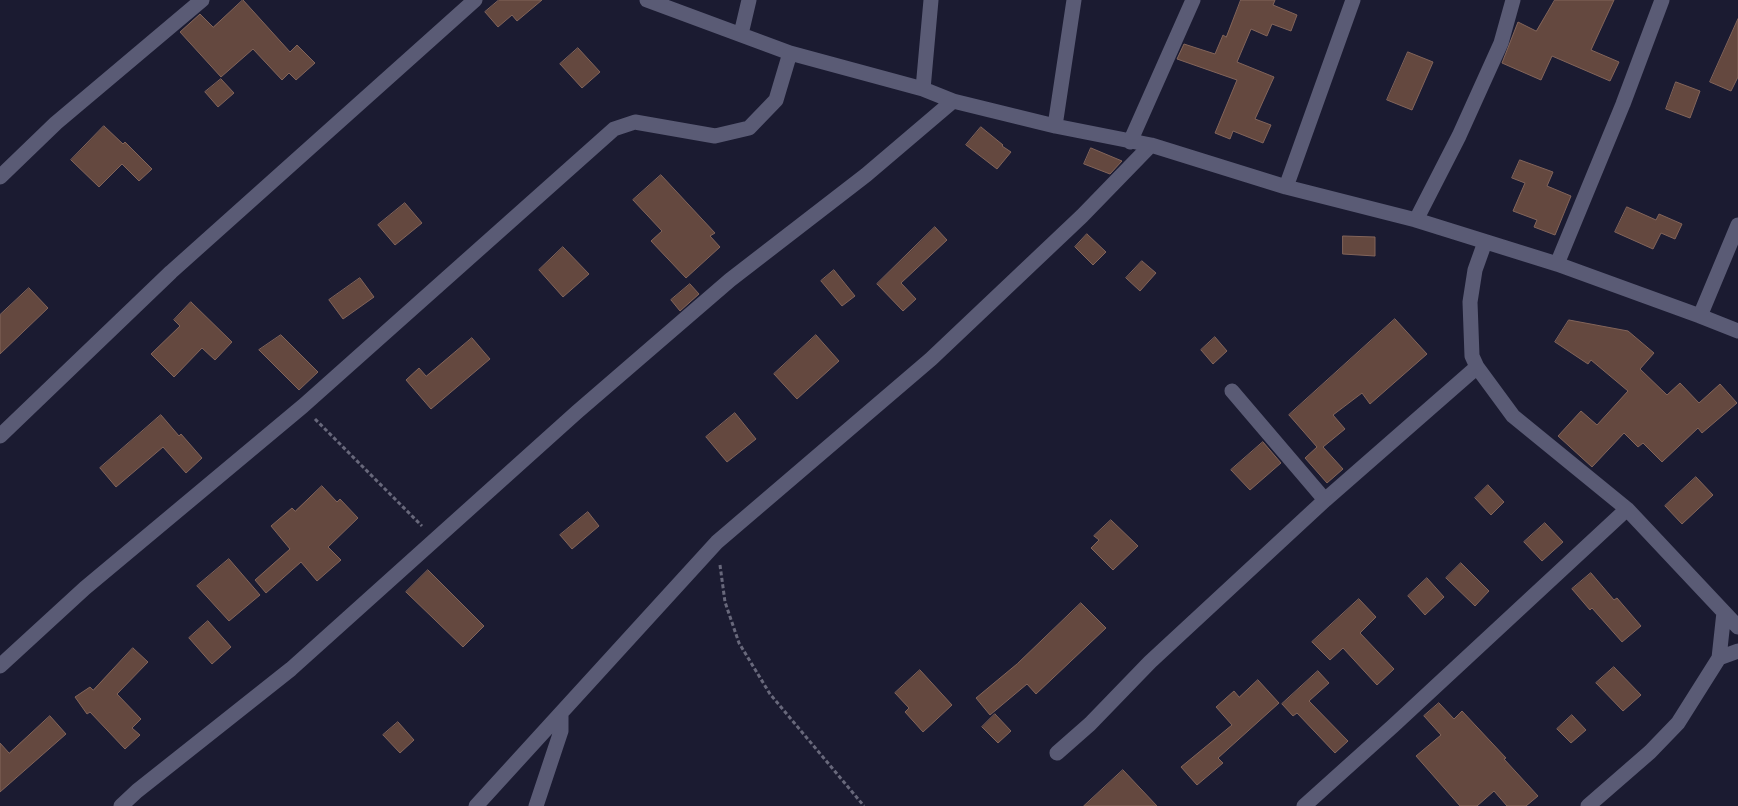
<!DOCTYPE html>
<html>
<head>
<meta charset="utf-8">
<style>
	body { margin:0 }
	canvas { display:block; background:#1b1b31 }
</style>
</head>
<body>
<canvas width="1738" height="806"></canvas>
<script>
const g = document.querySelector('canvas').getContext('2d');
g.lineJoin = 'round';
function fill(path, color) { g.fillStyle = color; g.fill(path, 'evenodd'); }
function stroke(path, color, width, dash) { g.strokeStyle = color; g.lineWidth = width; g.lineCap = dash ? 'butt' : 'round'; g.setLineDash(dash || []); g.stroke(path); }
const building = new Path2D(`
	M 243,0 L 290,52 L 297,45 L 315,63 L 296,80 L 289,73 L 282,80 L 253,49 L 221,77 L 180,32 L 200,14 L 213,27 Z
	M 499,0 L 542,0 L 517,21 L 512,15 L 498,27 L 485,12 Z
	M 1241,0 L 1275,0 L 1273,5 L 1297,15 L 1291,31 L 1272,24 L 1267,36 L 1251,29 L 1237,62 L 1274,77 L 1255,119 L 1271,125 L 1263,143 L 1233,131 L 1230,139 L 1215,133 L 1237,80 L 1177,59 L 1184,44 L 1215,54 L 1223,35 L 1226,37 Z
	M 1555,0 L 1614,0 L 1591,50 L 1619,62 L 1610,81 L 1552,56 L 1541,80 L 1502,63 L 1518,22 L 1536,31 Z
	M 1738,19 L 1738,77 L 1731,91 L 1710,82 Z
	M 578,48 L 600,72 L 582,88 L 560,64 Z
	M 1408,52 L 1433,62 L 1412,110 L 1387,100 Z
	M 221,79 L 234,93 L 218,107 L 205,92 Z
	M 1676,82 L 1700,91 L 1690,118 L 1666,109 Z
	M 104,126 L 123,144 L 125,142 L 152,169 L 139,181 L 122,164 L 99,187 L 71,160 Z
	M 981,127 L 1003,145 L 1002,146 L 1011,152 L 997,169 L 966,145 Z
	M 1091,148 L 1122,161 L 1110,174 L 1084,164 Z
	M 1520,160 L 1553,172 L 1547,186 L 1571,196 L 1555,235 L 1534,227 L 1537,220 L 1513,211 L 1525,183 L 1512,178 Z
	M 661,175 L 715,233 L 710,236 L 720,247 L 686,278 L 651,241 L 662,231 L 633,200 Z
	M 405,203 L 422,223 L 395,245 L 378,225 Z
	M 1627,207 L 1656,220 L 1659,214 L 1682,224 L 1675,239 L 1661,233 L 1653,249 L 1615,232 Z
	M 935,227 L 947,240 L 901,283 L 916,299 L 903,311 L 877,284 Z
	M 1087,234 L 1106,252 L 1093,265 L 1075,247 Z
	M 1343,236 L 1375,237 L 1375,256 L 1343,254 Z
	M 563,247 L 589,274 L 563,297 L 539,270 Z
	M 1142,261 L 1156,273 L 1140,291 L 1126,278 Z
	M 834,270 L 855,296 L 842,306 L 821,281 Z
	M 360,278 L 374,297 L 343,319 L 329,300 Z
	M 690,284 L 699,294 L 680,311 L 671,300 Z
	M 29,288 L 48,308 L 0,354 L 0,315 Z
	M 191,302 L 232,342 L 215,360 L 202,348 L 174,377 L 151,354 L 180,326 L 174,320 Z
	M 1395,319 L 1427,354 L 1370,404 L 1362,393 L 1333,415 L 1345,429 L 1323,447 L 1343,469 L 1327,483 L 1305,458 L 1317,447 L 1289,415 Z
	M 1569,320 L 1628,331 L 1654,353 L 1640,369 L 1667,395 L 1680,383 L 1699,403 L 1720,384 L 1737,403 L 1702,433 L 1698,428 L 1662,462 L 1643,443 L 1638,447 L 1624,433 L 1592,467 L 1558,436 L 1581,411 L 1597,425 L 1628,391 L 1591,360 L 1588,364 L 1555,342 Z
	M 281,335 L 318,372 L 299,390 L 259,350 Z
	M 816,335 L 839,361 L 797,399 L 774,374 Z
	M 1215,337 L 1227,351 L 1213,364 L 1201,350 Z
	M 472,338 L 490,359 L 431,409 L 406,380 L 419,368 L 426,376 Z
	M 735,413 L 756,439 L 727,462 L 706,437 Z
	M 161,415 L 179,436 L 181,434 L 202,458 L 186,473 L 163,447 L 116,487 L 100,468 Z
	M 1263,442 L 1281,463 L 1250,490 L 1231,470 Z
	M 1696,477 L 1713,495 L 1682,524 L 1665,506 Z
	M 1488,485 L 1504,502 L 1491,515 L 1475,498 Z
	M 322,486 L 337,502 L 340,499 L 358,518 L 328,547 L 341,560 L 317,581 L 301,562 L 266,593 L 255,580 L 290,549 L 271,526 L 292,508 L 295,511 Z
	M 588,512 L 599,526 L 572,549 L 560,535 Z
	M 1111,520 L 1138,546 L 1113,570 L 1091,548 L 1099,540 L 1094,536 Z
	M 1545,523 L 1563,542 L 1542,561 L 1524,542 Z
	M 229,559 L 260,595 L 229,621 L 197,586 Z
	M 1461,563 L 1489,591 L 1475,606 L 1446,578 Z
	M 428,570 L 484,626 L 463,647 L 406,592 Z
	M 1591,573 L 1614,600 L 1617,598 L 1641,626 L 1622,642 L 1592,608 L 1590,610 L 1572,589 Z
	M 1427,578 L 1444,597 L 1425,615 L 1408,596 Z
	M 1359,599 L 1376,617 L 1360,633 L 1394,669 L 1377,685 L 1343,648 L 1330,660 L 1312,642 Z
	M 1081,603 L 1106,628 L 1036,694 L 1027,684 L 990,715 L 976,698 L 1017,664 Z
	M 208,621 L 231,647 L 212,664 L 189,638 Z
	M 133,648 L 148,662 L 117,694 L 141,719 L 132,728 L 140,735 L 125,749 L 90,712 L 87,714 L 75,697 L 90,687 L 93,690 Z
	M 1614,667 L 1641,695 L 1623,711 L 1596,683 Z
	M 920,670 L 952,705 L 923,732 L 905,712 L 909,708 L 895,693 Z
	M 1318,671 L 1329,683 L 1309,701 L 1348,741 L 1335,753 L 1297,713 L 1293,716 L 1282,704 Z
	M 1258,680 L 1279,703 L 1218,758 L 1223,763 L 1197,785 L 1181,767 L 1232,725 L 1216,707 L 1234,691 L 1239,697 Z
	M 1439,703 L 1454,719 L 1462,711 L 1506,758 L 1504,759 L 1538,796 L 1526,806 L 1507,806 L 1494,791 L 1477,806 L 1460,806 L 1416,756 L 1441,735 L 1424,716 Z
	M 995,714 L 1011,731 L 998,743 L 982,727 Z
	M 1572,715 L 1586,730 L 1571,743 L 1557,729 Z
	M 50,716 L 66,734 L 0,792 L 0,743 L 9,753 Z
	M 398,722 L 414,740 L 400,753 L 383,735 Z
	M 1123,770 L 1157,806 L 1084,806 Z`);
fill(building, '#64483f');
stroke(building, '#82645a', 1);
stroke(new Path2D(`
	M 315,419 L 422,526
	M 720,565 L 725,602 L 739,643 L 770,694 L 864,806`), '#68687b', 3, [4, 2.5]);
stroke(new Path2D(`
	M 647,0 L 790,53 L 923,89 L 953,101 L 1055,126 L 1151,145 L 1286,187 L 1416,220 L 1557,264 L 1700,316 L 1738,331
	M 741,34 L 749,0
	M 923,89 L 931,0
	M 1055,126 L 1074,0
	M 1130,142 L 1193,0
	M 0,177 L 56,123 L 202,0
	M 1286,187 L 1353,0
	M 1416,220 L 1459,136 L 1501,43 L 1513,0
	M 1485,242 L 1475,270 L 1470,302 L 1472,356 L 1477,367 L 1513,416 L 1627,509 L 1738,627
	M 1557,264 L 1623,104 L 1662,0
	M 1700,316 L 1738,225
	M 1232,391 L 1325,500
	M 0,436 L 171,272 L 475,0
	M 1719,658 L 1738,651
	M 0,666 L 85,588 L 303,406 L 614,129 L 635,122 L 715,136 L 749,128 L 776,100 L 790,53
	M 1057,753 L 1090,724 L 1150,662 L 1325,500 L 1477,367
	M 121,806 L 137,791 L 291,669 L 577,412 L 730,280 L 866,175 L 953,101
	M 476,806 L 717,542 L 931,359 L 1082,216 L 1151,145
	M 536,806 L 561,731 L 561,713
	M 1304,806 L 1393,726 L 1627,509
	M 1588,806 L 1650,752 L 1678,723 L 1719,658 L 1724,612`), '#5a5b75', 15);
</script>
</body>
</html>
